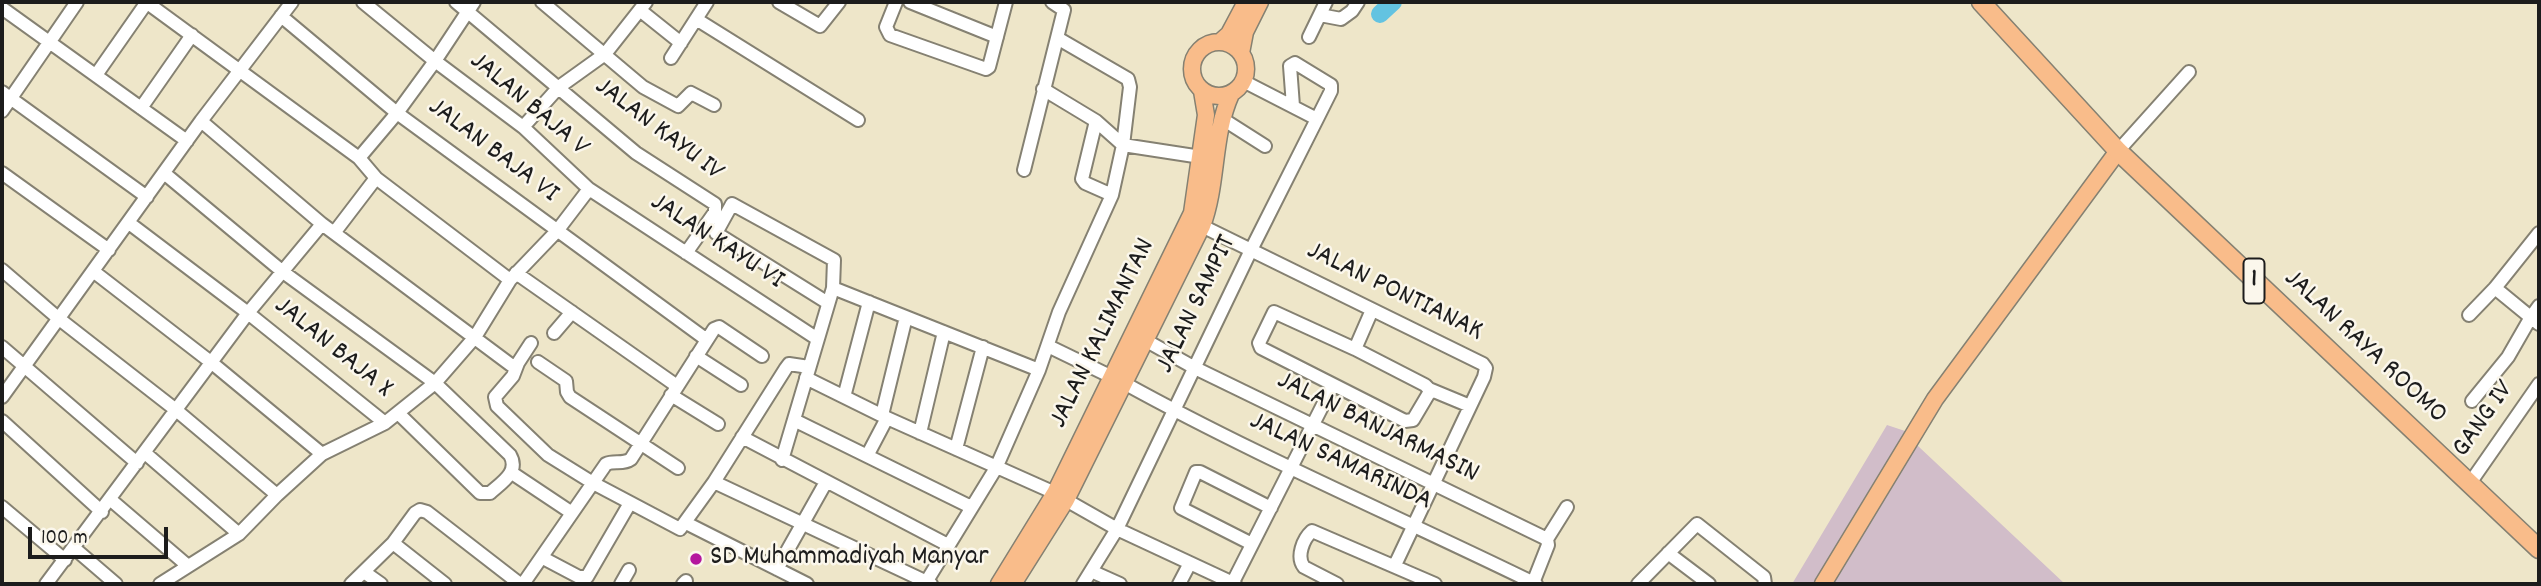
<!DOCTYPE html>
<html>
<head>
<meta charset="utf-8">
<style>
	body { margin:0 }
	#map { position:relative; width:2541px; height:586px; overflow:hidden; background:#eee6c9; font-family:Dekko,sans-serif }
	canvas { display:block }
	.frame { position:absolute; inset:0; border:4px solid #1c1c1c; pointer-events:none }
	.scale { position:absolute; left:28px; top:527px; width:140px; height:32px; box-sizing:border-box; border:4px solid #1c1c1c; border-top:0; padding-left:9px; font-size:21px; line-height:24px; white-space:nowrap; color:#1c1c1c; -webkit-text-stroke:5px #fbf7ec; paint-order:stroke }
</style>
</head>
<body>
<div id="map">
<canvas width="2541" height="586"></canvas>
<div class="frame"></div>
<div class="scale">100 m</div>
</div>
<script>
const g = document.querySelector('canvas').getContext('2d');
g.lineJoin = 'round';
function fill(path, color) { g.fillStyle = color; g.fill(path, 'evenodd'); }
function stroke(path, color, width, dash) { g.strokeStyle = color; g.lineWidth = width; g.lineCap = dash ? 'butt' : 'round'; g.setLineDash(dash || []); g.stroke(path); }
function drawText(font, color, halo, rows, align = 'center') {
  g.font = font + ' Dekko,sans-serif'; g.lineWidth = 5; g.setLineDash([]); g.textBaseline = 'middle'; g.strokeStyle = halo; g.fillStyle = color; for (const [text, x, y, turn = 0] of rows) {
    g.save(); g.translate(x, y); g.rotate((+turn || 0) * Math.PI / 180); g.textAlign = isNaN(turn) ? turn : align; if (halo) g.strokeText(text, 0, 0); g.fillText(text, 0, 0); g.restore();
  }
}
fill(new Path2D(`
	M 1887,425 L 1905,431 L 1918,446 L 2065,584 L 1792,584 Z`), '#d1bdc9');
stroke(new Path2D(`
	M 1380,14 L 1393,2`), '#63c3e1', 18);
const minor = new Path2D(`
	M 146,2 L 359,158 L 376,178 L 510,280
	M 363,2 L 435,61 L 523,127 L 589,189 L 816,338
	M 456,2 L 636,153 L 715,204 L 715,212 L 686,253
	M 542,2 L 643,87 L 678,106 L 691,93 L 714,105
	M 779,2 L 820,26 L 839,2
	M 896,2 L 886,27 L 890,35 L 986,69 L 989,67 L 1006,2
	M 910,2 L 997,37
	M 2,8 L 187,141
	M 641,11 L 681,43
	M 1320,15 L 1341,19 L 1352,11 L 1358,2
	M 281,16 L 397,113 L 707,340
	M 696,19 L 858,120
	M 1309,37 L 1326,2
	M 671,58 L 707,2
	M 96,75 L 147,2
	M 1043,89 L 1096,121 L 1123,145 L 1201,157
	M 2,92 L 147,197
	M 1293,106 L 1290,66 L 1295,63 L 1331,85 L 1331,91 L 1317,119
	M 141,108 L 192,35
	M 2,111 L 77,2
	M 1221,118 L 1265,146
	M 201,121 L 322,224 L 515,368
	M 1096,121 L 1082,179 L 1085,183 L 1112,195
	M 523,127 L 559,87 L 605,54 L 646,2
	M 2118,151 L 2189,72
	M 359,158 L 397,113 L 435,61 L 474,2
	M 1024,170 L 1064,10 L 1052,2
	M 2,173 L 109,250
	M 164,173 L 283,272 L 435,383 L 510,455 C 520,472 501,483 490,493 L 480,493 L 398,413
	M 129,223 L 248,313 L 385,423
	M 1202,226 L 1483,364 L 1486,368 L 1484,377 L 1395,565
	M 334,233 L 376,178
	M 2,270 L 58,318 L 176,410 L 277,495
	M 93,271 L 212,363 L 322,454
	M 516,273 L 677,386
	M 833,288 L 1039,370
	M 2495,288 L 2539,324
	M 1274,312 L 1355,349 L 1425,385 L 1429,389 L 1429,393 L 1413,420 L 1405,421 L 1261,348 L 1259,343 Z
	M 2469,315 L 2495,288 L 2539,233
	M 554,333 L 572,312
	M 1145,340 L 1195,368 L 1547,539 L 1548,545 L 1533,583
	M 531,343 L 518,363 L 513,376 L 495,397 L 497,406 L 548,455 L 593,483 L 680,529 L 714,482 L 786,368 L 789,364 L 809,367
	M 1048,346 L 1112,377
	M 2,347 L 137,463
	M 1355,349 L 1372,310
	M 696,356 L 741,385
	M 538,362 L 566,381 L 567,392 L 570,397 L 678,468
	M 806,378 L 887,418 L 1055,493
	M 1124,383 C 1258,457 1399,517 1536,584
	M 1429,389 L 1470,406
	M 671,395 L 718,424
	M 2,397 L 201,121 L 292,2
	M 844,397 L 869,302
	M 2472,401 L 2508,357 L 2531,317 L 2539,306
	M 882,415 L 906,317
	M 794,420 L 971,507
	M 2,421 L 102,512
	M 920,433 L 944,332
	M 742,437 L 948,545
	M 956,449 L 983,347
	M 145,453 L 239,534
	M 867,456 L 887,418
	M 782,460 L 833,288 L 834,260 L 732,204 L 716,233 L 828,303
	M 512,473 L 572,513
	M 714,482 L 931,584
	M 2470,483 L 2539,384
	M 111,500 L 188,566
	M 1066,500 L 1117,529 L 1235,584
	M 2,507 L 65,560
	M 686,523 L 807,584
	M 1547,539 L 1567,507
	M 393,543 L 445,584
	M 1252,544 L 1181,508 L 1196,472 L 1200,472 L 1271,508
	M 74,548 L 116,584
	M 1668,553 L 1709,584
	M 543,558 L 579,577 L 587,577 L 630,503
	M 777,569 L 826,482
	M 1091,571 L 1120,584
	M 364,572 L 381,584
	M 46,584 L 248,313 L 322,224
	M 160,584 L 239,534 L 277,495 L 322,454 L 385,423 L 435,383 L 475,337 L 510,280 L 557,231 L 589,189
	M 351,584 L 393,543 L 415,513 L 420,510 L 427,512 L 520,584
	M 523,584 L 606,464 C 614,460 623,465 631,459 L 714,329 L 719,327 L 762,356
	M 621,584 L 629,570
	M 683,584 L 686,581
	M 925,584 L 996,468 L 1039,370 L 1059,312 L 1112,195 L 1123,145 L 1130,87 L 1128,79 L 1059,39
	M 1083,584 L 1117,529 L 1251,250 L 1317,119 L 1243,81
	M 1179,584 L 1190,563
	M 1232,584 L 1333,385
	M 1337,584 L 1304,567 C 1296,557 1303,539 1312,531 L 1435,584
	M 1638,584 L 1697,524 L 1764,577 L 1765,584`);
const major = new Path2D(`
	M1192 69a27 27 0 1 1 54 0a27 27 0 1 1-54 0Z
	M 1220,42 L 1229,34 L 1246,2
	M 1241,53 L 1245,32 L 1260,2
	M 999,584 L 1055,493 L 1192,213 L 1206,115 L 1202,91
	M 1013,584 L 1066,500 L 1202,226 C 1218,183 1212,136 1231,94
	M 1823,584 L 1935,399 L 2118,151`);
const highway = new Path2D(`
	M 1981,2 L 2118,151 L 2539,549`);
stroke(minor, '#858172', 16);
stroke(major, '#858172', 19);
stroke(highway, '#858172', 21);
stroke(minor, '#fff', 12);
stroke(major, '#f9bc8a', 16);
stroke(highway, '#f9bc8a', 18);
for (const [x, y, r, color] of [
	[696,559,7,"#b5179e"]
]) { const dot = new Path2D(); dot.arc(x, y, r, 0, 2 * Math.PI); g.fillStyle = color; g.fill(dot); stroke(dot, '#fbf7ec', 2.5); }
for (const [x, y, w] of [
	[2254,281,21]
]) { const box = new Path2D(); box.roundRect(x - w / 2, y - 22.5, w, 45, 5); g.fillStyle = '#fbf7ec'; g.fill(box); stroke(box, '#1c1c1c', 2); }
drawText('bold 26px', '#1c1c1c', null, [
	["1",2254,281]
]);
drawText('28px', '#1c1c1c', '#fbf7ec', [
	["JALAN BAJA V",528,106,40],
	["JALAN KAYU IV",658,131,37],
	["JALAN BAJA VI",492,152,37],
	["JALAN KAYU VI",716,243,33],
	["JALAN PONTIANAK",1394,293,26],
	["JALAN SAMPIT",1198,305,-64],
	["JALAN KALIMANTAN",1104,334,-64],
	["JALAN RAYA ROOMO",2364,348,43],
	["JALAN BAJA X",332,349,39],
	["GANG IV",2485,420,-55],
	["JALAN BANJARMASIN",1377,429,26],
	["JALAN SAMARINDA",1340,463,25]
]);
drawText('28px', '#1c1c1c', '#fbf7ec', [
	["SD Muhammadiyah Manyar",710,559]
], 'left');
</script>
</body>
</html>
